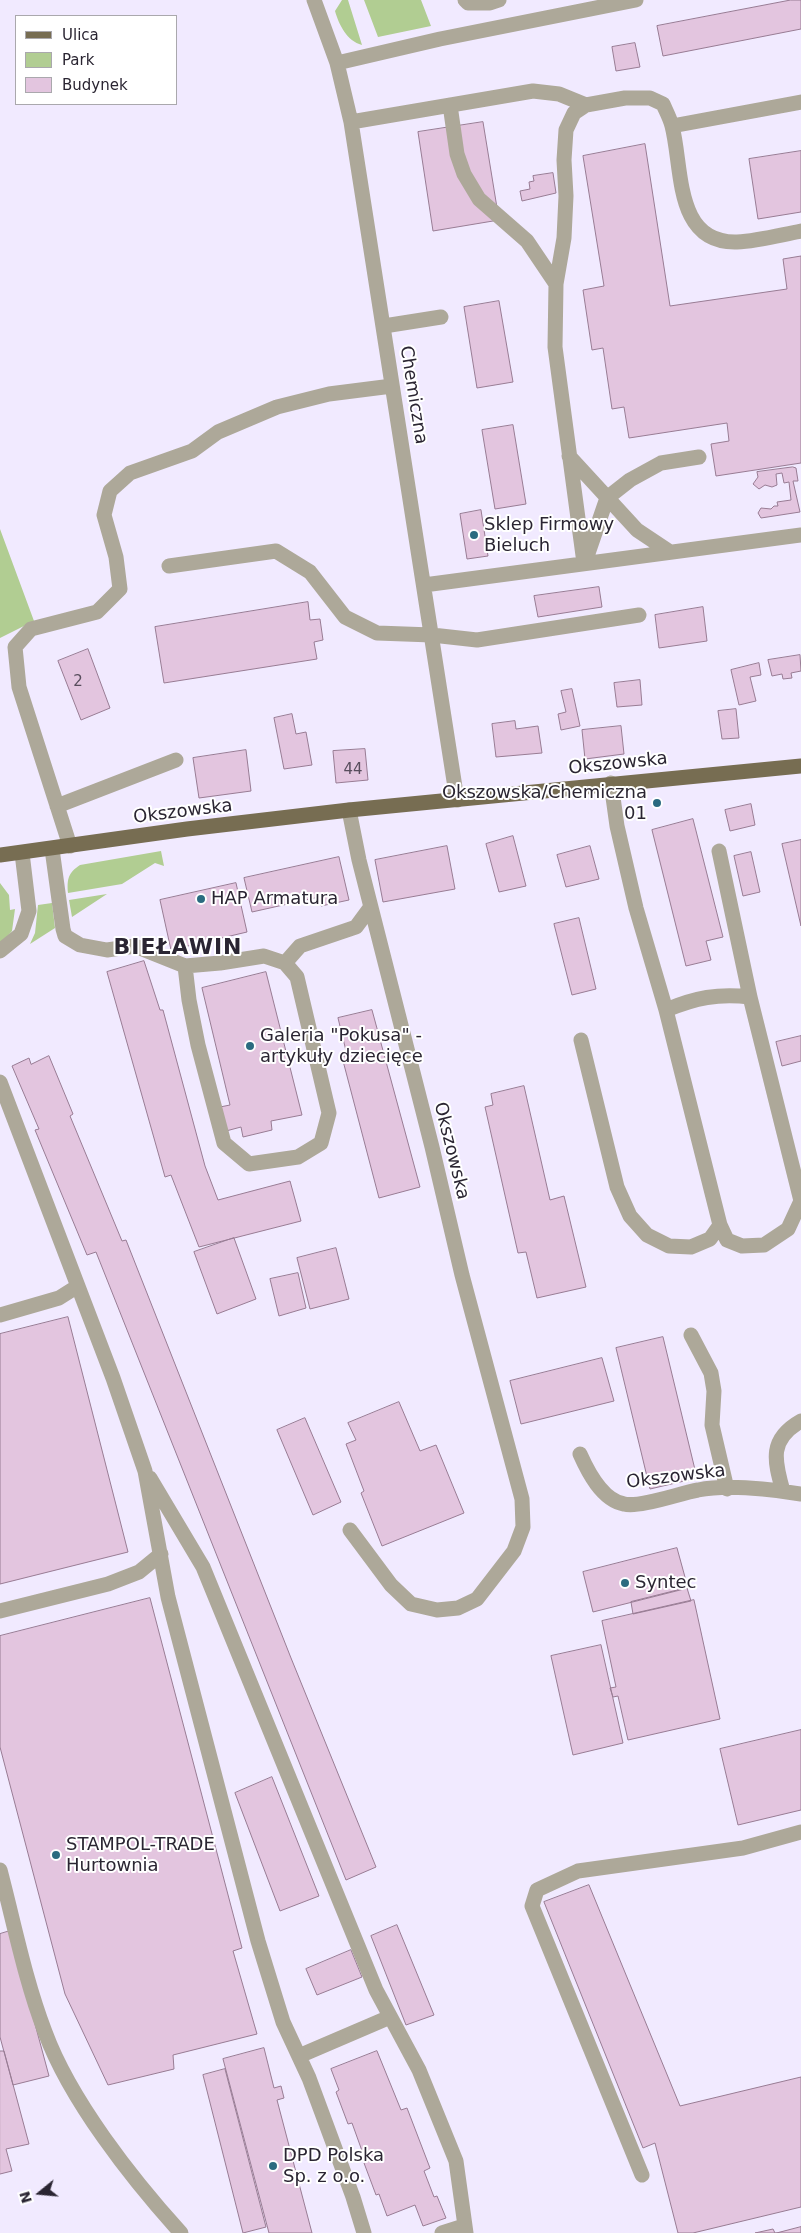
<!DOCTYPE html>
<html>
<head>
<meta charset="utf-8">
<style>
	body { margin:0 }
	#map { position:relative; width:801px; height:2233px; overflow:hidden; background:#f1eaff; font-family:"DejaVu Sans",sans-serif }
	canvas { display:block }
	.legend { position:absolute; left:15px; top:15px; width:162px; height:90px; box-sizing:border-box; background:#fff; border:1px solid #aaa8ad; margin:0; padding:6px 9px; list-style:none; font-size:15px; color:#2a2532 }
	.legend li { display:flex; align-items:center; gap:10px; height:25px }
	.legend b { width:25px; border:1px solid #aaa8ad }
	.north { position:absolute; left:15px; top:2168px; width:50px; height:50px; -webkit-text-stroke:4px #fff; paint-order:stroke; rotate:253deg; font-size:14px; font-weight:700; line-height:20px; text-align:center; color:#2a2532 }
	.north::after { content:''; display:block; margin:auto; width:18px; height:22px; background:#2a2532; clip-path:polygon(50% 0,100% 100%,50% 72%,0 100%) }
</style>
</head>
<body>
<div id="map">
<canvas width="801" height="2233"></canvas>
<ul class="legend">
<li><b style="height:6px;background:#776d52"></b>Ulica</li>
<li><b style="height:14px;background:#b1cd92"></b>Park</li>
<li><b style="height:14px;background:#e3c5df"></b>Budynek</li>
</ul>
<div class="north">N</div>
</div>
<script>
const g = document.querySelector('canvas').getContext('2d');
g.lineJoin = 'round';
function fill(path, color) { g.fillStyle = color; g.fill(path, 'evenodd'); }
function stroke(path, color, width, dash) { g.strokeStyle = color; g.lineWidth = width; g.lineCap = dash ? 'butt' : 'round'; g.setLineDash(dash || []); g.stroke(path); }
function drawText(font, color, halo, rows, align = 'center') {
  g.font = font + ' "DejaVu Sans",sans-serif'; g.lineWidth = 4; g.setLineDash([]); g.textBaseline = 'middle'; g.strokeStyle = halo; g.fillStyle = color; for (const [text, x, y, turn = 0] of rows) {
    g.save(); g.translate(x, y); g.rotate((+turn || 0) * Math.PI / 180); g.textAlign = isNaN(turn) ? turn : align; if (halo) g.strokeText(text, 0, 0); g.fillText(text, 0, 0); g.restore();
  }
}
fill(new Path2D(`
	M 342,0 L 348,0 L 362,45 C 347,41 339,25 335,11 Z
	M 364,0 L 421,0 L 431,26 L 378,37 Z
	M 0,529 L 34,621 L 0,638 Z
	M 161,851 L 164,866 L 155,863 L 122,884 L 68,893 C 67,879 68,873 80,865 Z
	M 0,883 L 9,895 L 10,910 L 15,909 L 12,931 L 0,945 Z
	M 107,894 L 72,917 L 69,900 Z
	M 52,903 L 55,928 L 30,944 L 35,933 L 38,905 Z`), '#b1cd92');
const building = new Path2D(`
	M 791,0 L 801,0 L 801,29 L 663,56 L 657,26 Z
	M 635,43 L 640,67 L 616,71 L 612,47 Z
	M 483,122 L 499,220 L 433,231 L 418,132 Z
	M 645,144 L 670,306 L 787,289 L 783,259 L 801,256 L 801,463 L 716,476 L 711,444 L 729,441 L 727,423 L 629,438 L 624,407 L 612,409 L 603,348 L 592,350 L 583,290 L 604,286 L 583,156 Z
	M 801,151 L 801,212 L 758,219 L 749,159 Z
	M 553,173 L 556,193 L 522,201 L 520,191 L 530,189 L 529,182 L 534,181 L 533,176 Z
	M 499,301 L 513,382 L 477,388 L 464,307 Z
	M 513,425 L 526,504 L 495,509 L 482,430 Z
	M 793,467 L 796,468 L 798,481 L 793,481 L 800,512 L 761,518 L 758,513 L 761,508 L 771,509 L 774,506 L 778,506 L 777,502 L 791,500 L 789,482 L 784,483 L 782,473 L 776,474 L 777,485 L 772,487 L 765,485 L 759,489 L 753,484 L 758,477 L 757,472 Z
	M 481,510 L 488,556 L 467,559 L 460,514 Z
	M 599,587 L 602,607 L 538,617 L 534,596 Z
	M 308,602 L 310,620 L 320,619 L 323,640 L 314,642 L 317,659 L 164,683 L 155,627 Z
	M 703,607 L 707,641 L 659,648 L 655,615 Z
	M 88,649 L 110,708 L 81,720 L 58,661 Z
	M 800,655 L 801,671 L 791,673 L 792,678 L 783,679 L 782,674 L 772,676 L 768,660 Z
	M 759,663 L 761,675 L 750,677 L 756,701 L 739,705 L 731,670 Z
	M 640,680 L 642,705 L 617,707 L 614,683 Z
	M 572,689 L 580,726 L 561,730 L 558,714 L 566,712 L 561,691 Z
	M 736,709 L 739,738 L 722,739 L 718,711 Z
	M 292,714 L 296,734 L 306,732 L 312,765 L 284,769 L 274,718 Z
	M 515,721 L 516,729 L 538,726 L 542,753 L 496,757 L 492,724 Z
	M 621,726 L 624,754 L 585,759 L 582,730 Z
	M 365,749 L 368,780 L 336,783 L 333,751 Z
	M 246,750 L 251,791 L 199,798 L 193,758 Z
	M 751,804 L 755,825 L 730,831 L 725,810 Z
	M 693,819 L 723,937 L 706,941 L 711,960 L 686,966 L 652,830 Z
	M 513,836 L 526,886 L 499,892 L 486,844 Z
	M 801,840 L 801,926 L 782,844 Z
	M 447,846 L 455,889 L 383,902 L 375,860 Z
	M 590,846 L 599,879 L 566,887 L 557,855 Z
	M 751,852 L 760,892 L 743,896 L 734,856 Z
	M 339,857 L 349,900 L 321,906 L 319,897 L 252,912 L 244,878 Z
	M 236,883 L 247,932 L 171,950 L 160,900 Z
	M 579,918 L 596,989 L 572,995 L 554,924 Z
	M 144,961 L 160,1010 L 163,1010 L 205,1166 L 218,1200 L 290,1181 L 301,1221 L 199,1247 L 171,1175 L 165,1177 L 107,972 Z
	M 266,972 L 302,1115 L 271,1121 L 272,1130 L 243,1137 L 241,1127 L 226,1131 L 220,1107 L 230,1105 L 202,988 Z
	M 372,1010 L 420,1187 L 379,1198 L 342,1057 L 347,1055 L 338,1018 Z
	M 801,1036 L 801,1061 L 782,1066 L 776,1042 Z
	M 49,1056 L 73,1114 L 70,1116 L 122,1241 L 126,1240 L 291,1658 L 376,1867 L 346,1880 L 96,1252 L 87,1255 L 35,1130 L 39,1129 L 12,1066 L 29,1058 L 31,1064 Z
	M 524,1086 L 550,1200 L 564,1196 L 586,1287 L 537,1298 L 526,1252 L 518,1253 L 485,1107 L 493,1105 L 491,1094 Z
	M 234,1238 L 256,1299 L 217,1314 L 194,1252 Z
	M 336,1248 L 349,1299 L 310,1309 L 297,1258 Z
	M 298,1273 L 306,1308 L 279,1316 L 270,1279 Z
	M 68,1317 L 128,1552 L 0,1584 L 0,1334 Z
	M 663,1337 L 697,1478 L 650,1489 L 616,1348 Z
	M 602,1358 L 614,1401 L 521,1424 L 510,1381 Z
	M 399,1402 L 420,1451 L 436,1445 L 464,1513 L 382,1546 L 361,1493 L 364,1491 L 346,1444 L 356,1440 L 348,1423 Z
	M 305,1418 L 341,1502 L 313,1515 L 277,1430 Z
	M 677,1548 L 688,1588 L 593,1612 L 583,1572 Z
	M 687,1588 L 691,1601 L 633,1614 L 631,1602 Z
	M 150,1598 L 242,1948 L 233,1951 L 257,2034 L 173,2055 L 174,2069 L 108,2085 L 65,1994 L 0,1747 L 0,1636 Z
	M 694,1600 L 720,1719 L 628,1740 L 618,1696 L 613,1697 L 610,1688 L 616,1687 L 602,1621 Z
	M 601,1645 L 623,1743 L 573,1755 L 551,1656 Z
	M 801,1730 L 801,1810 L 738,1825 L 720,1749 Z
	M 272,1777 L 319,1896 L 280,1911 L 235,1793 Z
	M 589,1885 L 680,2106 L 801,2077 L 801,2207 L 693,2233 L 678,2233 L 655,2143 L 643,2148 L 544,1902 Z
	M 397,1925 L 434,2015 L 406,2025 L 371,1936 Z
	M 10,1931 L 49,2076 L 13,2085 L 0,2037 L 0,1934 Z
	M 351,1950 L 362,1977 L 317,1995 L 306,1969 Z
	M 264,2048 L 274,2088 L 281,2086 L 284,2098 L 277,2100 L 312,2233 L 269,2233 L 223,2059 Z
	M 0,2051 L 4,2051 L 29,2144 L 6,2149 L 12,2171 L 0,2174 Z
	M 377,2051 L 401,2110 L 407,2108 L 430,2168 L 424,2171 L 434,2197 L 437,2196 L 446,2218 L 423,2226 L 415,2205 L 387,2216 L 379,2194 L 376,2195 L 364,2163 L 366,2162 L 352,2123 L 348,2124 L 336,2092 L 339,2090 L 331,2069 Z
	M 225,2069 L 266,2227 L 243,2233 L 203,2075 Z
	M 801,2227 L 801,2233 L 755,2233 L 773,2229 L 775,2233 Z`);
fill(building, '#e3c5df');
stroke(building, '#987c94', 1);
stroke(new Path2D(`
	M 314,0 L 337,63 L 351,122 L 457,800
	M 465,0 L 468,3 L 490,3 L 499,0
	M 337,63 L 440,39 L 636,0
	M 450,105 L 457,154 L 464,174 L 479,199 L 527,241 L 556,284
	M 351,122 L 533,91 L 559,94 L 586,105
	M 672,126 L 801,102
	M 384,326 L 441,317
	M 569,456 L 637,530 L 670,552
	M 586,559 L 607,498 L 630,480 L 661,463 L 699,457
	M 584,563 L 555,347 L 556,284 L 564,238 L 566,196 L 564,160 L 566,130 L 574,113 L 586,105 L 625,98 L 650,98 L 663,104 C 666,111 670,118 672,126 C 683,168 674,244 737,242 C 758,241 780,235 801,231
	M 169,566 L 276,551 L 310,572 L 345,617 L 377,633 L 432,635 L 477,640 L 639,615
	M 424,585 L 801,535
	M 611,783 L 617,826 L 636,908 L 666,1010 L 720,1225 L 727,1240 L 742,1246 L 764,1245 L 788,1229 L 801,1201 L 750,997 L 719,851
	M 57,806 L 176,760
	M 349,810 L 359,860 L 432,1147 L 462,1275 L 522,1499 L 523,1527 L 514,1551 L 477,1599 L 458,1608 L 437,1610 L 411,1604 L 391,1585 L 350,1530
	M 70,846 L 19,687 L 15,647 L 31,629 L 97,612 L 120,589 L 116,557 L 104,515 L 110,491 L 130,473 L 192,451 L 218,432 L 277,407 L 329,394 L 392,386
	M 52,849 L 63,929 L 65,936 L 80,945 L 107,950 L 135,946 L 185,966 L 220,963 L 264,956 L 285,963 L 297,977 L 329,1113 L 321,1143 L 298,1157 L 249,1164 L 224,1143 L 198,1045 L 189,1000 L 185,966
	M 0,951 L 21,934 L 29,911 L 22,853
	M 285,963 L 300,946 L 356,927 L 370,908
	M 666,1010 C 695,998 718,993 750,997
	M 581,1040 L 617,1187 L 630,1216 L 647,1235 L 669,1246 L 691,1247 L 710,1239 L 720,1225
	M 0,1082 L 113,1378 L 145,1471 L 168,1597 L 258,1941 L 283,2022 L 309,2078 L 353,2197 L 364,2233
	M 0,1315 L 59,1298 L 78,1286
	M 691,1335 L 711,1373 L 714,1391 L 712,1425 L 727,1489
	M 580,1454 C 588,1472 602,1500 624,1504 C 640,1508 680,1493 698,1490 C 729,1484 770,1489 801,1494
	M 150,1478 L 203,1567 L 376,1990 L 419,2070 L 456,2161 L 466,2233
	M 783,1491 C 774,1460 769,1439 801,1421
	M 0,1611 L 108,1584 L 139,1572 L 161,1554
	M 0,1870 C 14,1923 25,1980 45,2032 C 70,2100 132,2179 181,2233
	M 299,2056 L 390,2017
	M 642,2175 L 532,1906 L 537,1890 L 578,1871 L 743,1848 L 801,1832
	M 442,2233 L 464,2226`), '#ada899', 15);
stroke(new Path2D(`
	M 0,855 L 187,829 L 349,810 L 801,766`), '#776d52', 15);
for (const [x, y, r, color] of [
	[474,535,5,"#2b6b80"],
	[657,803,5,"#2b6b80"],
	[201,899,5,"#2b6b80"],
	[250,1046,5,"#2b6b80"],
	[625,1583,5,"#2b6b80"],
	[56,1855,5,"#2b6b80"],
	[273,2166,5,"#2b6b80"]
]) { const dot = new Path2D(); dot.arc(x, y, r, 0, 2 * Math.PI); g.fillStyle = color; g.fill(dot); stroke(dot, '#fff', 2); }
drawText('15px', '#584d5d', null, [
	["2",78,682],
	["44",353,770]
]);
drawText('18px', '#2a2532', '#fff', [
	["Chemiczna",413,395,81],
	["Okszowska",618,764,-6],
	["Okszowska",183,812,-7],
	["Okszowska",451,1151,76],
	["Okszowska",676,1477,-7]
]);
drawText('18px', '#2a2532', '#fff', [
	["Sklep Firmowy",484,525],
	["Bieluch",484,546],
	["Okszowska/Chemiczna",647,793,"right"],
	["01",647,814,"right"],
	["HAP Armatura",211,899],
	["Galeria \"Pokusa\" -",260,1036],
	["artykuły dziecięce",260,1057],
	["Syntec",635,1583],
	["STAMPOL-TRADE",66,1845],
	["Hurtownia",66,1866],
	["DPD Polska",283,2156],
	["Sp. z o.o.",283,2177]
], 'left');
g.letterSpacing = '1px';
drawText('bold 22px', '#2a2532', '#fff', [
	["BIEŁAWIN",178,948]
]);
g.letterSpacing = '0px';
</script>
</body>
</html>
